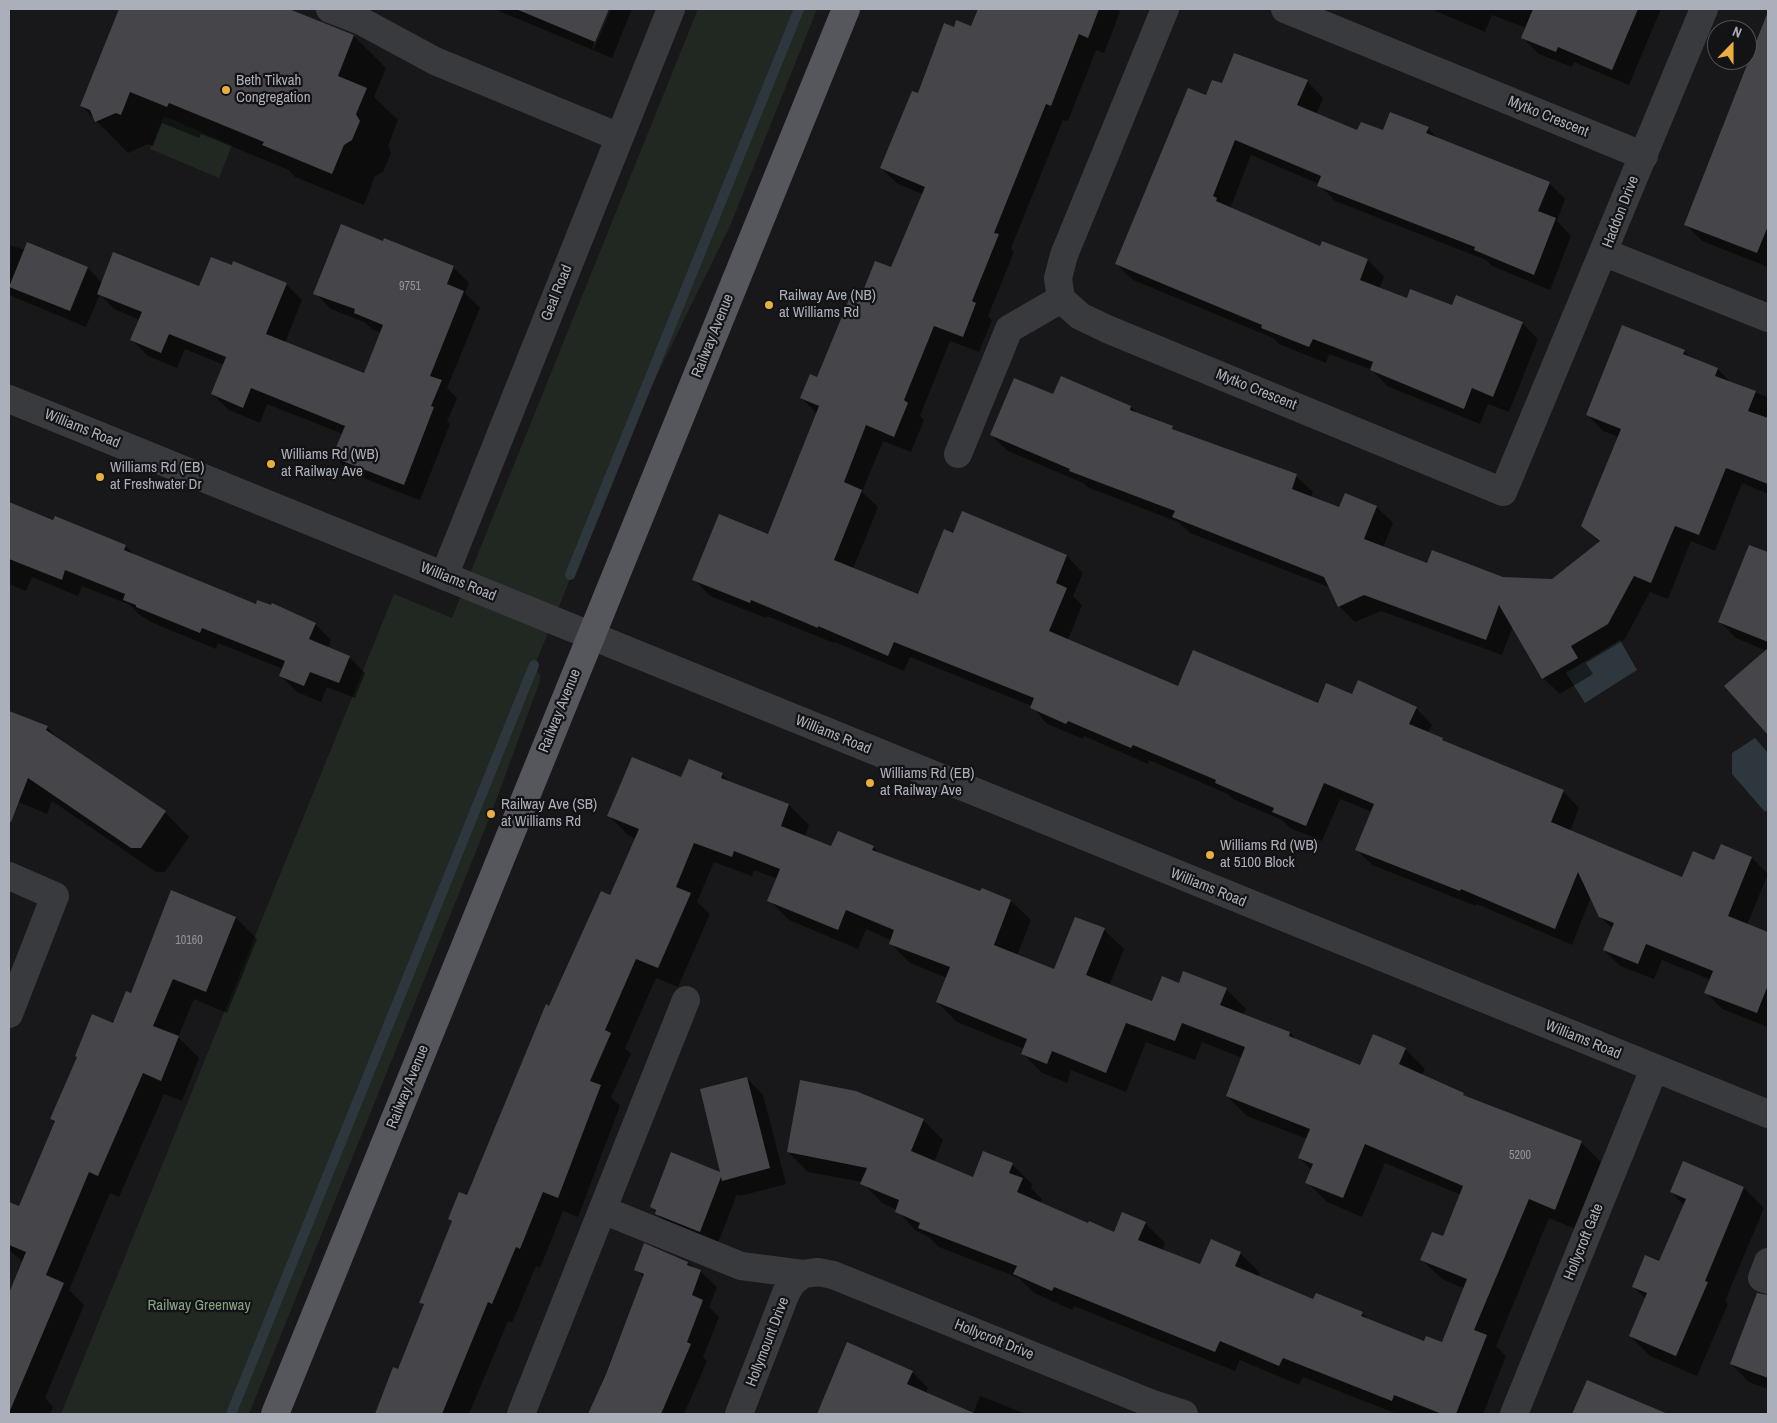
<!DOCTYPE html>
<html>
<head>
<meta charset="utf-8">
<style>
	body { margin:0 }
	#map { position:relative; width:1777px; height:1423px; overflow:hidden; background:#18181a; font-family:"Archivo Narrow",sans-serif }
	canvas { display:block }
	.frame { position:absolute; inset:0; border:10px solid #abafb9; pointer-events:none }
	.north { position:absolute; left:1707px; top:20px; width:50px; height:50px; box-sizing:border-box; background:#131315; border:1px solid #505157; border-radius:50%; rotate:22deg; font-size:14px; font-weight:700; line-height:20px; text-align:center; color:#abafb9 }
	.north::after { content:''; display:block; margin:auto; width:18px; height:22px; background:#e9ae40; clip-path:polygon(50% 0,100% 100%,50% 72%,0 100%) }
</style>
</head>
<body>
<div id="map">
<canvas width="1777" height="1423"></canvas>
<div class="frame"></div>
<div class="north">N</div>
</div>
<script>
const g = document.querySelector('canvas').getContext('2d');
g.lineJoin = 'round';
function fill(path, color) { g.fillStyle = color; g.fill(path, 'evenodd'); }
function stroke(path, color, width, dash) { g.strokeStyle = color; g.lineWidth = width; g.lineCap = dash ? 'butt' : 'round'; g.setLineDash(dash || []); g.stroke(path); }
function drawText(font, color, halo, rows, align = 'center') {
  g.font = font + ' "Archivo Narrow",sans-serif'; g.lineWidth = 4.5; g.setLineDash([]); g.textBaseline = 'middle'; g.strokeStyle = halo; g.fillStyle = color; for (const [text, x, y, turn = 0] of rows) {
    g.save(); g.translate(x, y); g.rotate((+turn || 0) * Math.PI / 180); g.textAlign = isNaN(turn) ? turn : align; if (halo) g.strokeText(text, 0, 0); g.fillText(text, 0, 0); g.restore();
  }
}
fill(new Path2D(`
	M 698,9 L 817,9 L 730,226 L 636,418 L 534,667 L 540,675 L 540,681 L 491,814 L 249,1414 L 61,1414 L 394,594 L 452,618 Z
	M 164,116 L 232,145 L 219,178 L 150,149 Z`), '#202821');
fill(new Path2D(`
	M 1620,640 L 1637,670 L 1585,703 L 1566,673 Z
	M 1755,738 L 1768,753 L 1768,809 L 1765,812 L 1732,774 L 1732,753 Z`), '#2e373d');
fill(new Path2D(`
	M 121,9 L 285,9 L 354,36 L 386,68 L 374,97 L 398,120 L 388,146 L 391,153 L 383,172 L 375,176 L 364,205 L 295,177 L 289,170 L 201,134 L 199,138 L 162,123 L 153,146 L 148,144 L 128,153 L 81,105 Z
	M 494,9 L 608,9 L 592,48 L 594,49 L 611,9 L 632,9 L 612,58 Z
	M 980,9 L 1117,9 L 1120,12 L 1104,53 L 1096,50 L 1068,121 L 1063,120 L 1011,248 L 1014,252 L 988,316 L 992,320 L 979,352 L 950,341 L 920,416 L 924,420 L 911,452 L 883,441 L 862,492 L 878,507 L 853,569 L 918,596 L 954,534 L 962,512 L 1067,556 L 1083,573 L 1073,596 L 1082,605 L 1068,640 L 1179,688 L 1319,704 L 1353,695 L 1416,708 L 1432,725 L 1428,733 L 1442,739 L 1447,744 L 1563,791 L 1579,808 L 1570,831 L 1683,879 L 1715,861 L 1722,845 L 1752,858 L 1768,874 L 1747,925 L 1768,933 L 1768,1027 L 1722,1009 L 1706,993 L 1711,980 L 1662,960 L 1654,979 L 1620,966 L 1604,950 L 1613,929 L 1600,917 L 1591,897 L 1572,945 L 1477,904 L 1476,906 L 1372,865 L 1356,849 L 1372,812 L 1340,799 L 1322,841 L 1290,828 L 1282,820 L 1233,799 L 1228,794 L 1149,760 L 1148,764 L 1084,736 L 1083,739 L 1047,724 L 1032,706 L 910,657 L 904,671 L 835,642 L 834,643 L 767,616 L 766,618 L 710,596 L 694,579 L 769,536 L 817,414 L 802,398 L 818,378 L 860,303 L 891,269 L 924,195 L 898,184 L 881,168 L 954,29 L 972,28 Z
	M 1431,9 L 1661,9 L 1629,85 L 1574,62 L 1572,67 L 1539,54 L 1523,38 L 1526,28 L 1492,15 L 1485,32 Z
	M 1768,19 L 1768,267 L 1702,241 L 1685,224 Z
	M 1307,81 L 1323,98 L 1316,115 L 1358,132 L 1428,128 L 1439,140 L 1549,183 L 1565,199 L 1557,221 L 1571,236 L 1550,290 L 1492,266 L 1486,260 L 1335,201 L 1319,184 L 1251,155 L 1230,209 L 1321,247 L 1323,242 L 1368,260 L 1384,277 L 1379,289 L 1407,300 L 1453,306 L 1522,323 L 1538,339 L 1509,412 L 1488,404 L 1480,424 L 1387,386 L 1372,370 L 1329,354 L 1326,363 L 1279,344 L 1273,338 L 1133,280 L 1116,264 L 1207,96 L 1223,85 Z
	M 384,243 L 453,267 L 469,283 L 465,293 L 480,308 L 447,388 L 457,398 L 447,422 L 450,424 L 420,500 L 350,473 L 334,457 L 343,434 L 267,404 L 260,423 L 229,410 L 212,394 L 224,365 L 185,349 L 177,368 L 148,356 L 132,340 L 140,320 L 114,309 L 100,294 L 86,327 L 9,295 L 9,245 L 88,268 L 102,283 L 200,288 L 286,284 L 302,300 L 285,343 L 364,375 L 381,333 L 372,329 L 364,322 L 331,309 L 315,293 Z
	M 1684,351 L 1692,359 L 1718,369 L 1732,384 L 1768,397 L 1768,494 L 1742,483 L 1715,551 L 1691,541 L 1668,599 L 1650,592 L 1624,640 L 1586,663 L 1593,674 L 1560,694 L 1543,678 L 1513,626 L 1502,655 L 1381,611 L 1355,622 L 1339,606 L 1331,588 L 1190,533 L 1178,522 L 1087,487 L 1083,483 L 1008,451 L 991,435 L 1053,396 L 1131,407 L 1137,413 L 1172,427 L 1178,433 L 1296,476 L 1313,492 L 1311,497 L 1340,509 L 1377,507 L 1393,523 L 1383,548 L 1428,565 L 1503,578 L 1553,580 L 1600,543 L 1583,526 L 1619,437 L 1603,431 L 1587,414 Z
	M 9,503 L 125,546 L 136,556 L 256,605 L 272,607 L 273,604 L 315,624 L 331,640 L 328,648 L 349,657 L 365,673 L 355,698 L 327,687 L 321,702 L 297,692 L 281,676 L 283,669 L 218,643 L 216,649 L 153,623 L 141,616 L 130,605 L 82,586 L 78,596 L 32,577 L 26,591 L 9,584 Z
	M 1749,546 L 1768,554 L 1768,734 L 1726,686 L 1767,651 L 1736,638 L 1720,622 Z
	M 9,712 L 47,727 L 64,744 L 165,812 L 189,837 L 165,872 L 156,872 L 52,801 L 47,814 L 9,798 Z
	M 722,774 L 731,783 L 789,805 L 809,825 L 805,836 L 832,848 L 873,847 L 881,855 L 981,893 L 982,889 L 1011,901 L 1031,920 L 1017,956 L 1055,971 L 1104,930 L 1124,949 L 1109,986 L 1153,1003 L 1180,985 L 1226,989 L 1246,1009 L 1243,1015 L 1290,1033 L 1298,1041 L 1361,1067 L 1405,1049 L 1425,1069 L 1422,1076 L 1467,1097 L 1581,1142 L 1601,1162 L 1575,1229 L 1549,1218 L 1496,1346 L 1506,1356 L 1483,1414 L 1397,1414 L 1303,1377 L 1299,1385 L 1240,1360 L 1235,1371 L 1074,1306 L 1072,1310 L 1034,1293 L 1019,1278 L 939,1247 L 929,1237 L 916,1231 L 897,1210 L 882,1203 L 862,1182 L 808,1172 L 788,1152 L 856,1092 L 923,1120 L 943,1140 L 934,1162 L 974,1179 L 1012,1164 L 1032,1184 L 1031,1188 L 1042,1199 L 1040,1203 L 1089,1224 L 1115,1233 L 1145,1223 L 1165,1243 L 1162,1251 L 1200,1266 L 1211,1241 L 1240,1253 L 1260,1273 L 1258,1277 L 1314,1300 L 1362,1313 L 1369,1320 L 1425,1342 L 1443,1344 L 1465,1289 L 1442,1279 L 1422,1260 L 1443,1237 L 1461,1195 L 1385,1163 L 1362,1217 L 1327,1202 L 1307,1182 L 1312,1170 L 1299,1158 L 1307,1139 L 1247,1116 L 1227,1096 L 1242,1058 L 1202,1042 L 1195,1060 L 1146,1042 L 1126,1092 L 1071,1070 L 1067,1083 L 1042,1073 L 1022,1053 L 1024,1049 L 957,1022 L 937,1002 L 947,978 L 910,963 L 890,943 L 891,940 L 866,929 L 858,949 L 789,920 L 769,900 L 778,879 L 754,870 L 752,876 L 714,862 L 697,902 L 710,914 L 678,987 L 656,978 L 625,1048 L 631,1054 L 611,1097 L 620,1106 L 578,1217 L 563,1211 L 540,1268 L 536,1266 L 512,1323 L 508,1321 L 469,1414 L 375,1414 L 394,1368 L 399,1370 L 425,1307 L 420,1302 L 453,1223 L 449,1219 L 468,1197 L 549,1007 L 611,897 L 636,839 L 629,836 L 609,816 L 682,779 Z
	M 172,892 L 236,918 L 257,939 L 227,1013 L 194,999 L 178,1037 L 199,1058 L 182,1101 L 164,1094 L 119,1197 L 110,1193 L 69,1290 L 84,1305 L 45,1398 L 53,1407 L 50,1414 L 9,1414 L 9,1297 L 23,1262 L 9,1250 L 9,1216 L 14,1205 L 20,1207 L 55,1123 L 51,1119 L 131,994 Z
	M 747,1078 L 763,1095 L 786,1184 L 740,1196 L 737,1194 L 716,1248 L 672,1230 L 651,1207 L 722,1174 Z
	M 1684,1163 L 1744,1188 L 1764,1208 L 1725,1301 L 1728,1304 L 1697,1376 L 1650,1356 L 1630,1336 L 1646,1299 L 1633,1286 L 1660,1263 L 1684,1205 L 1671,1192 Z
	M 688,1263 L 700,1271 L 717,1287 L 709,1307 L 719,1317 L 703,1357 L 707,1361 L 684,1414 L 589,1414 L 644,1278 L 636,1269 Z
	M 1756,1298 L 1768,1303 L 1768,1389 L 1749,1382 L 1731,1364 Z
	M 848,1344 L 912,1372 L 928,1388 L 917,1414 L 819,1414 Z
	M 1587,1382 L 1637,1402 L 1649,1414 L 1573,1414 Z
	M 980,1396 L 1026,1414 L 973,1414 Z`), '#0007');
stroke(new Path2D(`
	M 570,575 L 799,9
	M 231,1414 L 534,665`), '#2e373d', 10);
fill(new Path2D(`
	M 119,9 L 289,9 L 354,35 L 338,76 L 367,88 L 356,114 L 360,121 L 352,140 L 344,145 L 332,174 L 262,145 L 264,142 L 169,103 L 167,107 L 130,92 L 121,115 L 116,113 L 95,122 L 90,110 L 80,106 Z
	M 516,9 L 609,9 L 595,42 Z
	M 978,9 L 1099,9 L 1088,38 L 1079,34 L 1051,106 L 1046,104 L 994,233 L 999,234 L 972,301 L 976,303 L 963,337 L 934,326 L 904,400 L 908,403 L 894,437 L 866,425 L 844,482 L 862,490 L 834,560 L 918,594 L 944,529 L 953,533 L 962,511 L 1067,555 L 1056,583 L 1067,588 L 1049,631 L 1178,686 L 1193,650 L 1318,703 L 1326,683 L 1352,694 L 1358,680 L 1417,707 L 1409,724 L 1443,738 L 1442,740 L 1564,790 L 1551,822 L 1682,877 L 1693,851 L 1714,860 L 1721,844 L 1752,857 L 1728,916 L 1768,932 L 1768,985 L 1757,1013 L 1704,993 L 1713,971 L 1646,944 L 1638,964 L 1603,950 L 1614,923 L 1599,917 L 1578,872 L 1555,929 L 1461,889 L 1460,891 L 1355,850 L 1374,804 L 1324,783 L 1306,826 L 1272,812 L 1274,808 L 1215,783 L 1216,780 L 1133,745 L 1131,748 L 1068,721 L 1066,724 L 1030,708 L 1034,698 L 894,642 L 888,656 L 818,626 L 818,628 L 751,600 L 750,603 L 692,580 L 719,514 L 768,534 L 819,406 L 800,398 L 810,374 L 817,377 L 850,297 L 859,301 L 875,261 L 891,267 L 925,187 L 880,168 L 912,91 L 918,93 L 944,23 L 954,27 L 956,20 L 971,26 Z
	M 1533,9 L 1638,9 L 1612,70 L 1558,47 L 1556,52 L 1521,38 Z
	M 1767,14 L 1768,226 L 1757,253 L 1684,225 Z
	M 1234,53 L 1308,80 L 1297,105 L 1357,130 L 1361,122 L 1383,130 L 1390,112 L 1429,127 L 1426,133 L 1550,182 L 1538,211 L 1556,218 L 1534,275 L 1474,250 L 1475,247 L 1317,186 L 1321,176 L 1235,140 L 1213,196 L 1217,198 L 1216,201 L 1320,246 L 1322,241 L 1368,259 L 1360,280 L 1407,298 L 1410,289 L 1452,305 L 1456,295 L 1523,322 L 1493,397 L 1472,388 L 1464,409 L 1370,370 L 1373,362 L 1313,339 L 1309,347 L 1261,328 L 1262,325 L 1115,264 L 1188,88 L 1206,95 L 1212,80 L 1222,83 Z
	M 341,224 L 383,241 L 384,238 L 454,266 L 447,284 L 464,291 L 430,376 L 442,380 L 431,406 L 434,407 L 404,485 L 332,457 L 345,426 L 251,388 L 243,408 L 211,394 L 226,357 L 169,334 L 161,353 L 130,340 L 142,312 L 97,294 L 113,252 L 199,286 L 211,257 L 232,265 L 233,261 L 287,283 L 266,334 L 364,373 L 383,325 L 354,313 L 355,309 L 313,294 Z
	M 27,242 L 88,267 L 70,311 L 9,287 Z
	M 1622,325 L 1685,350 L 1683,354 L 1718,368 L 1715,376 L 1756,391 L 1748,411 L 1768,418 L 1768,484 L 1726,468 L 1699,535 L 1675,526 L 1651,583 L 1634,576 L 1608,624 L 1571,646 L 1578,658 L 1542,679 L 1499,605 L 1486,640 L 1364,595 L 1338,607 L 1324,577 L 1172,517 L 1175,511 L 1069,471 L 1070,469 L 990,435 L 1014,378 L 1053,394 L 1061,376 L 1131,406 L 1130,410 L 1173,426 L 1172,429 L 1297,474 L 1292,489 L 1339,507 L 1345,493 L 1377,506 L 1364,539 L 1427,563 L 1432,550 L 1503,577 L 1552,579 L 1600,541 L 1581,526 L 1621,429 L 1586,415 Z
	M 9,502 L 53,520 L 55,516 L 126,545 L 124,550 L 256,604 L 257,600 L 271,605 L 272,603 L 316,623 L 309,639 L 350,656 L 339,683 L 310,672 L 304,686 L 279,676 L 285,661 L 202,628 L 200,633 L 136,607 L 136,605 L 123,600 L 125,594 L 65,570 L 62,580 L 9,559 Z
	M 1749,545 L 1768,552 L 1768,642 L 1718,622 Z
	M 1768,648 L 1768,735 L 1724,686 Z
	M 9,711 L 48,726 L 46,730 L 166,811 L 141,848 L 131,848 L 28,778 L 11,822 L 9,821 Z
	M 632,757 L 681,777 L 689,759 L 723,773 L 721,778 L 789,804 L 781,826 L 831,846 L 838,831 L 874,846 L 872,850 L 980,891 L 982,888 L 1011,900 L 994,945 L 1054,969 L 1075,917 L 1105,928 L 1086,975 L 1152,1001 L 1162,976 L 1179,983 L 1183,971 L 1227,988 L 1220,1005 L 1290,1032 L 1289,1036 L 1360,1065 L 1373,1034 L 1406,1048 L 1399,1064 L 1464,1093 L 1463,1095 L 1582,1141 L 1555,1210 L 1529,1199 L 1474,1330 L 1487,1335 L 1456,1414 L 1442,1414 L 1394,1395 L 1392,1401 L 1283,1358 L 1279,1366 L 1220,1341 L 1215,1352 L 1054,1287 L 1052,1291 L 1013,1274 L 1017,1266 L 918,1228 L 920,1223 L 895,1212 L 899,1200 L 860,1184 L 867,1168 L 787,1152 L 800,1080 L 856,1091 L 924,1119 L 911,1151 L 973,1177 L 983,1151 L 1013,1163 L 1009,1173 L 1023,1178 L 1017,1192 L 1088,1223 L 1089,1221 L 1114,1232 L 1122,1212 L 1146,1222 L 1138,1240 L 1200,1264 L 1211,1239 L 1241,1252 L 1235,1266 L 1313,1299 L 1316,1293 L 1363,1312 L 1361,1316 L 1424,1341 L 1426,1336 L 1442,1342 L 1467,1279 L 1420,1260 L 1432,1232 L 1443,1236 L 1463,1186 L 1365,1144 L 1343,1198 L 1305,1183 L 1313,1164 L 1298,1158 L 1310,1129 L 1226,1096 L 1245,1047 L 1182,1023 L 1175,1041 L 1126,1023 L 1106,1073 L 1052,1051 L 1047,1064 L 1021,1054 L 1027,1039 L 936,1002 L 950,967 L 889,944 L 894,930 L 846,910 L 838,930 L 767,901 L 780,869 L 734,851 L 732,857 L 694,843 L 676,887 L 691,893 L 658,968 L 636,959 L 605,1030 L 611,1033 L 590,1081 L 601,1085 L 558,1198 L 543,1192 L 520,1249 L 516,1247 L 492,1304 L 488,1302 L 442,1414 L 375,1414 L 393,1367 L 398,1369 L 424,1304 L 419,1303 L 452,1221 L 448,1219 L 459,1192 L 467,1195 L 546,1004 L 549,1006 L 601,891 L 610,895 L 639,829 L 607,816 Z
	M 171,890 L 236,917 L 206,992 L 173,979 L 153,1026 L 179,1036 L 161,1081 L 143,1073 L 98,1176 L 89,1172 L 46,1275 L 64,1283 L 9,1413 L 9,1293 L 26,1252 L 9,1245 L 9,1202 L 19,1206 L 55,1121 L 50,1119 L 77,1057 L 75,1056 L 92,1014 L 113,1023 L 126,991 L 131,993 Z
	M 747,1077 L 770,1168 L 722,1181 L 721,1177 L 700,1232 L 655,1214 L 656,1210 L 650,1207 L 671,1152 L 720,1172 L 700,1089 Z
	M 1683,1161 L 1744,1187 L 1705,1281 L 1708,1282 L 1676,1356 L 1629,1336 L 1647,1293 L 1632,1287 L 1645,1255 L 1659,1261 L 1686,1199 L 1670,1192 Z
	M 644,1243 L 688,1262 L 687,1265 L 701,1270 L 692,1295 L 703,1300 L 687,1342 L 691,1344 L 661,1414 L 588,1414 L 606,1374 L 644,1274 L 634,1270 Z
	M 1757,1293 L 1768,1295 L 1768,1378 L 1730,1364 Z
	M 847,1342 L 913,1371 L 907,1384 L 976,1414 L 817,1414 Z
	M 1587,1380 L 1668,1414 L 1572,1414 Z`), '#45454a');
stroke(new Path2D(`
	M 330,9 L 361,21 L 435,61 L 619,137
	M 1165,9 L 1064,255 L 1058,278 L 1061,299 L 1080,316 L 1107,329 L 1503,492 L 1704,9
	M 1285,9 L 1644,156
	M 1603,252 L 1768,318
	M 9,399 L 1768,1114
	M 958,454 L 1009,329 L 1061,299
	M 444,576 L 671,9
	M 9,876 L 55,896 L 9,1014
	M 603,1210 L 741,1266 L 803,1274 L 818,1272 L 833,1275 L 1150,1403 L 1184,1414
	M 1768,1262 L 1762,1278 L 1768,1280
	M 521,1414 L 686,1000
	M 739,1414 L 786,1293 L 792,1283 L 803,1274
	M 1514,1414 L 1654,1069`), '#393a3e', 28);
stroke(new Path2D(`
	M 275,1414 L 846,9`), '#55575d', 28);
for (const [x, y, r, color] of [
	[226,90,5,"#e9ae40"],
	[769,305,5,"#e9ae40"],
	[271,464,5,"#e9ae40"],
	[100,477,5,"#e9ae40"],
	[870,783,5,"#e9ae40"],
	[491,814,5,"#e9ae40"],
	[1210,855,5,"#e9ae40"]
]) { const dot = new Path2D(); dot.arc(x, y, r, 0, 2 * Math.PI); g.fillStyle = color; g.fill(dot); stroke(dot, '#131315', 2); }
drawText('12px', '#92949d', null, [
	["9751",410,287],
	["10160",189,941],
	["5200",1520,1156]
]);
drawText('15px', '#abafb9', '#131315', [
	["Beth Tikvah",236,81],
	["Congregation",236,98],
	["Railway Ave (NB)",779,296],
	["at Williams Rd",779,313],
	["Williams Rd (WB)",281,455],
	["at Railway Ave",281,472],
	["Williams Rd (EB)",110,468],
	["at Freshwater Dr",110,485],
	["Williams Rd (EB)",880,774],
	["at Railway Ave",880,791],
	["Railway Ave (SB)",501,805],
	["at Williams Rd",501,822],
	["Williams Rd (WB)",1220,846],
	["at 5100 Block",1220,863]
], 'left');
drawText('15px', '#abafb9', '#131315', [
	["Mytko Crescent",1548,117,22],
	["Haddon Drive",1621,212,-69],
	["Geal Road",557,293,-68],
	["Railway Avenue",713,336,-68],
	["Mytko Crescent",1256,390,22],
	["Williams Road",82,429,22],
	["Williams Road",458,582,22],
	["Railway Avenue",560,711,-68],
	["Williams Road",833,735,22],
	["Williams Road",1208,888,22],
	["Williams Road",1583,1040,22],
	["Railway Avenue",408,1087,-68],
	["Hollycroft Gate",1584,1242,-68],
	["Hollycroft Drive",994,1340,22],
	["Hollymount Drive",768,1342,-69]
]);
drawText('15px', '#83a384', '#131315', [
	["Railway Greenway",199,1306]
]);
</script>
</body>
</html>
